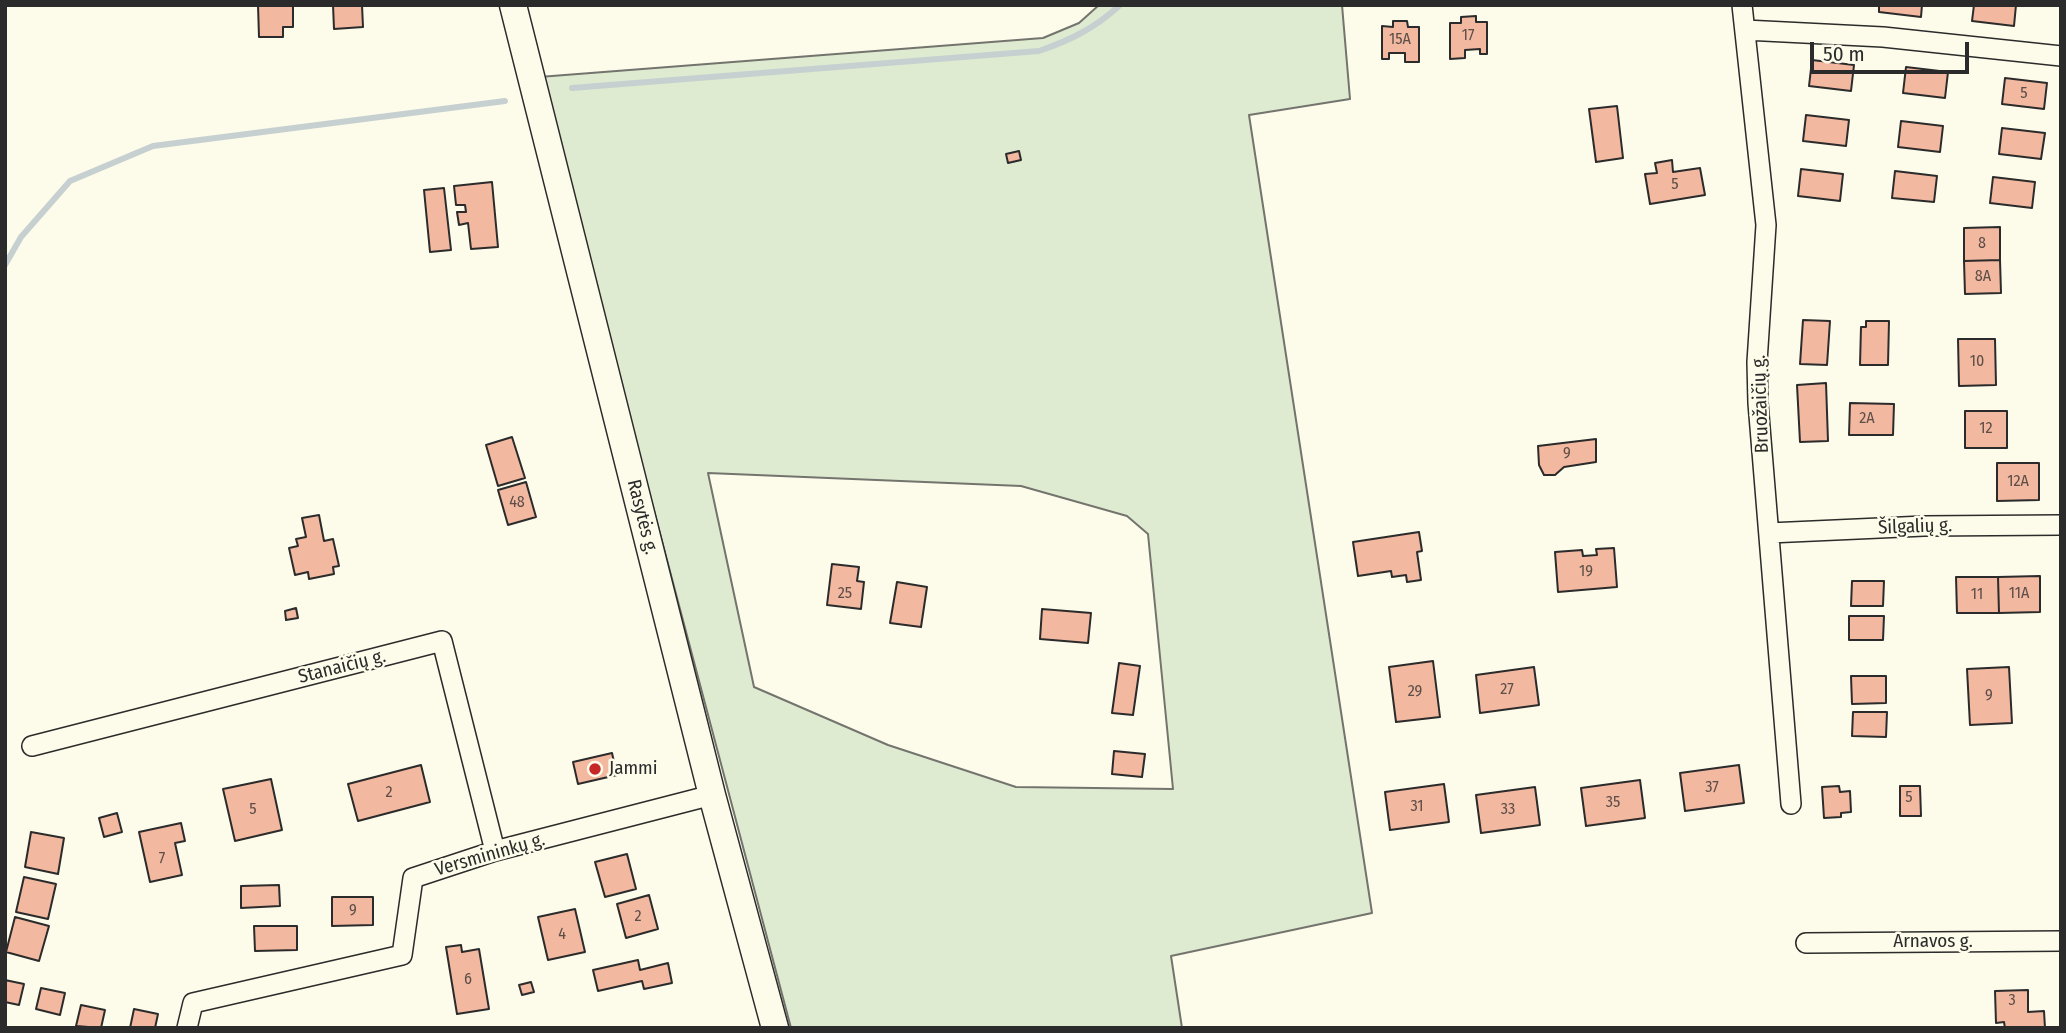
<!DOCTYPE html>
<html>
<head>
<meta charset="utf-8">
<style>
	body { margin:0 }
	#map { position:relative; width:2066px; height:1033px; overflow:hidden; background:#fdfbea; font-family:"Fira Sans Condensed",sans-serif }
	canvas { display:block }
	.frame { position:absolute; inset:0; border:7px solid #2b2b2b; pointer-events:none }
	.scale { position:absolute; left:1810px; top:42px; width:159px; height:32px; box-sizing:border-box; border:4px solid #2b2b2b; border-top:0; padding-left:9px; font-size:21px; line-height:24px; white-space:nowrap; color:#2b2b2b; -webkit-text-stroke:5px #fdfbea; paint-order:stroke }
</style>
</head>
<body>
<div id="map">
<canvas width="2066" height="1033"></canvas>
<div class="frame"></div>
<div class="scale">50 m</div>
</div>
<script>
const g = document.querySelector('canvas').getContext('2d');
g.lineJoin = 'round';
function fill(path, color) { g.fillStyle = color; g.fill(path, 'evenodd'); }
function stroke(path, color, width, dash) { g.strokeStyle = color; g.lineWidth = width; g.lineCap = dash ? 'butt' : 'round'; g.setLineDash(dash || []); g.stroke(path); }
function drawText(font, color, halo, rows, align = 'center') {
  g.font = font + ' "Fira Sans Condensed",sans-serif'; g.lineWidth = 5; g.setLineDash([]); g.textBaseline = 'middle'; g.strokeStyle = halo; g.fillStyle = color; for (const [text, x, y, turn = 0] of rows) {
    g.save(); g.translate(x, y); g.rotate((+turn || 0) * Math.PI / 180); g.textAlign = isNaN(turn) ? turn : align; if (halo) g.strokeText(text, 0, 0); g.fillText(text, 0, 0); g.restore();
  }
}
const green = new Path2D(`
	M 1099,5 L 1342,5 L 1350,99 L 1249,115 L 1372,913 L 1171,956 L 1182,1028 L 791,1028 L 539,77 L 1043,38 L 1079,23 ZM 708,473 L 1021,486 L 1127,516 L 1148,534 L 1173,789 L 1016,787 L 888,745 L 754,687 Z`);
fill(green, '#deebd1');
stroke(green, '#74746e', 2);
stroke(new Path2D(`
	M 572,88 L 1039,51 C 1071,40 1095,28 1120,5
	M 5,265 L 21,237 L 70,181 L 153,146 L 505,101`), '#c7d0d0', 6);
const building = new Path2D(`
	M 258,5 L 293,5 L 293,27 L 283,27 L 283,37 L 259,37 Z
	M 333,5 L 362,5 L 363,27 L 334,29 Z
	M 1879,5 L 1922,5 L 1921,17 L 1879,12 Z
	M 1974,5 L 2016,5 L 2014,26 L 1972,21 Z
	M 1476,16 L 1476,22 L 1487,22 L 1487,54 L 1480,54 L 1480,49 L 1465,50 L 1465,58 L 1450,59 L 1450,23 L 1461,23 L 1461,17 Z
	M 1393,21 L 1407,21 L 1408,27 L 1419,27 L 1419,62 L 1405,62 L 1405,53 L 1389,53 L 1389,59 L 1382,59 L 1382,26 L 1393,27 Z
	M 1812,60 L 1854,65 L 1851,91 L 1809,86 Z
	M 1906,67 L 1948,72 L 1945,98 L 1903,93 Z
	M 2005,78 L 2047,83 L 2044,109 L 2002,104 Z
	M 1617,106 L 1623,158 L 1596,162 L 1589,109 Z
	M 1806,115 L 1849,120 L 1846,146 L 1803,141 Z
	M 1901,121 L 1943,126 L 1940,152 L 1898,147 Z
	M 2002,128 L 2045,133 L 2041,159 L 1999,154 Z
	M 1019,151 L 1021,160 L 1008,163 L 1006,154 Z
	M 1672,160 L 1673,172 L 1700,168 L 1705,195 L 1650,204 L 1645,174 L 1657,173 L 1655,163 Z
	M 1801,169 L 1843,174 L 1840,201 L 1798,196 Z
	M 1895,171 L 1937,176 L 1934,202 L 1892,198 Z
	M 1993,177 L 2035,182 L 2032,208 L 1990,203 Z
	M 492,182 L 498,247 L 471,249 L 468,223 L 459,225 L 457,212 L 466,212 L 465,205 L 456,205 L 454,186 Z
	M 444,188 L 451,250 L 430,252 L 424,190 Z
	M 2000,227 L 2000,260 L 1964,261 L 1964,228 Z
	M 2000,260 L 2001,293 L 1965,294 L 1964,261 Z
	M 1803,320 L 1830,321 L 1827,365 L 1800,364 Z
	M 1866,321 L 1889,321 L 1888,365 L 1860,365 L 1861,327 L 1866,327 Z
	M 1958,339 L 1995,339 L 1996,385 L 1959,386 Z
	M 1826,383 L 1828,441 L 1800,442 L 1797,385 Z
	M 1850,403 L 1894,404 L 1893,435 L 1849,435 Z
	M 1965,411 L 2007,411 L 2007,448 L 1965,448 Z
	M 512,437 L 525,478 L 498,486 L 486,445 Z
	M 1596,439 L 1596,462 L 1564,467 L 1555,475 L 1544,475 L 1539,465 L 1538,446 Z
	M 1997,463 L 2039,463 L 2039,500 L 1997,501 Z
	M 526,482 L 536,517 L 508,525 L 498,490 Z
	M 319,515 L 324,541 L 333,539 L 339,566 L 333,567 L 334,574 L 309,579 L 308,572 L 295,575 L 289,548 L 298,546 L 296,539 L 306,537 L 302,518 Z
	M 1419,532 L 1422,551 L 1417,552 L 1421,580 L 1407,582 L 1406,575 L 1392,577 L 1391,571 L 1358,576 L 1353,542 Z
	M 1614,548 L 1617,587 L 1558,592 L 1555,552 L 1582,550 L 1583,556 L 1597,555 L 1596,549 Z
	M 832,564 L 859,567 L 857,581 L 864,582 L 861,609 L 827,605 Z
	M 2040,576 L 2040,612 L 1999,613 L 1998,577 Z
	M 1956,577 L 1998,577 L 1999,613 L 1957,613 Z
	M 1852,581 L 1884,581 L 1883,606 L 1851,606 Z
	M 897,582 L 927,587 L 921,627 L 890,623 Z
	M 296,608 L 298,618 L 286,620 L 285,611 Z
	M 1042,609 L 1091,613 L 1088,643 L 1040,639 Z
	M 1849,616 L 1884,616 L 1883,640 L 1849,640 Z
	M 1433,661 L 1440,717 L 1396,722 L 1389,667 Z
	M 1119,663 L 1140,666 L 1133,715 L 1112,713 Z
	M 1534,667 L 1539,705 L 1480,713 L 1476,675 Z
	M 2009,667 L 2012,723 L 1970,725 L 1967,669 Z
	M 1851,676 L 1886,676 L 1886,703 L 1852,704 Z
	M 1853,712 L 1887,712 L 1886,737 L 1852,736 Z
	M 1114,751 L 1145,754 L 1142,777 L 1112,774 Z
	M 612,753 L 617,775 L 578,784 L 573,762 Z
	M 421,765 L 430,802 L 358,821 L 348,784 Z
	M 1739,765 L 1744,803 L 1685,811 L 1680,773 Z
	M 271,779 L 282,830 L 235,841 L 223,789 Z
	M 1640,780 L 1645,818 L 1586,826 L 1581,788 Z
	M 1444,784 L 1449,822 L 1390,830 L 1385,792 Z
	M 1839,786 L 1840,792 L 1850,791 L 1851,812 L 1841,813 L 1841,817 L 1824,818 L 1822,787 Z
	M 1900,786 L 1920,786 L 1921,816 L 1900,816 Z
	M 1535,787 L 1540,825 L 1481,833 L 1476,795 Z
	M 117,813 L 122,832 L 104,837 L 99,818 Z
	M 181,823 L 185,841 L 175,843 L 182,875 L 150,882 L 139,832 Z
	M 31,832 L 64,838 L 58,874 L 25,867 Z
	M 627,854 L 636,889 L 605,897 L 595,862 Z
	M 24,877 L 56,884 L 48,919 L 16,912 Z
	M 279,885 L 280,906 L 241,908 L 241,886 Z
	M 649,895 L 658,929 L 626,938 L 617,904 Z
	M 332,897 L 373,897 L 373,925 L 332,926 Z
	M 575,909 L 585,952 L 548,960 L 538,917 Z
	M 15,917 L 49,926 L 39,961 L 6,952 Z
	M 254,926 L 297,926 L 297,950 L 255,951 Z
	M 461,945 L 462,952 L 479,949 L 489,1009 L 457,1014 L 446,947 Z
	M 638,960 L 640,970 L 668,963 L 672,983 L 644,989 L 642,981 L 598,991 L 593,970 Z
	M 5,980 L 24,984 L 19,1005 L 5,1002 Z
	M 531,982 L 534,992 L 522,995 L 519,985 Z
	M 41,988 L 65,993 L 60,1015 L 36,1009 Z
	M 2028,990 L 2028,1012 L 2044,1011 L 2045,1028 L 2005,1028 L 2004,1022 L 1996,1023 L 1995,991 Z
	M 81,1005 L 105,1010 L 101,1028 L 76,1026 Z
	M 134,1009 L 158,1014 L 155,1028 L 130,1028 Z`);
fill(building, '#f2b8a0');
stroke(building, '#2b2b2b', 2);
const street = new Path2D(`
	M 1742,5 L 1766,225 L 1757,362 L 1758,403 L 1791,804
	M 1745,30 L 1883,37 L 2061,56
	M 1769,533 L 1924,526 L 2061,525
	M 32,746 L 442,641 L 495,851
	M 1806,943 L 2061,941
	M 187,1028 L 193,1003 L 402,955 L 413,878 L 495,851 L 712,795`);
const secondary = new Path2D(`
	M 513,5 L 712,795 L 775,1028`);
stroke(street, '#2b2b2b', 22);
stroke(secondary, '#2b2b2b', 29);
stroke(street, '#fdfbea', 19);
stroke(secondary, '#fdfbea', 26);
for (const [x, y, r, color] of [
	[595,769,7,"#c62828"]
]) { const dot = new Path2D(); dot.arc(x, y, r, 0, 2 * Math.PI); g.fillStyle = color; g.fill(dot); stroke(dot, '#fdfbea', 2.5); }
drawText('16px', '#5d4e48', null, [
	["17",1468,36],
	["15A",1400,40],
	["5",2024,94],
	["5",1675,185],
	["8",1982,244],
	["8A",1983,277],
	["10",1977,362],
	["2A",1867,419],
	["12",1986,429],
	["9",1567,454],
	["12A",2018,482],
	["48",517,503],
	["19",1586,572],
	["25",845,594],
	["11A",2019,594],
	["11",1977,595],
	["27",1507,690],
	["29",1415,692],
	["9",1989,696],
	["37",1712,788],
	["2",389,793],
	["5",1909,798],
	["35",1613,803],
	["31",1417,807],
	["5",253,810],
	["33",1508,810],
	["7",162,859],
	["9",353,911],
	["2",638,917],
	["4",562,935],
	["6",468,980],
	["3",2012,1001]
]);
drawText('19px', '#2b2b2b', '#fdfbea', [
	["Bruožaičių g.",1761,404,-92],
	["Rasytės g.",642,517,76],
	["Šilgalių g.",1915,527,-2],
	["Stanaičių g.",342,667,-14],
	["Versmininkų g.",490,855,-16],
	["Arnavos g.",1933,942]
]);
drawText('19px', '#2b2b2b', '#fdfbea', [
	["Jammi",609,769]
], 'left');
</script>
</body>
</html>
